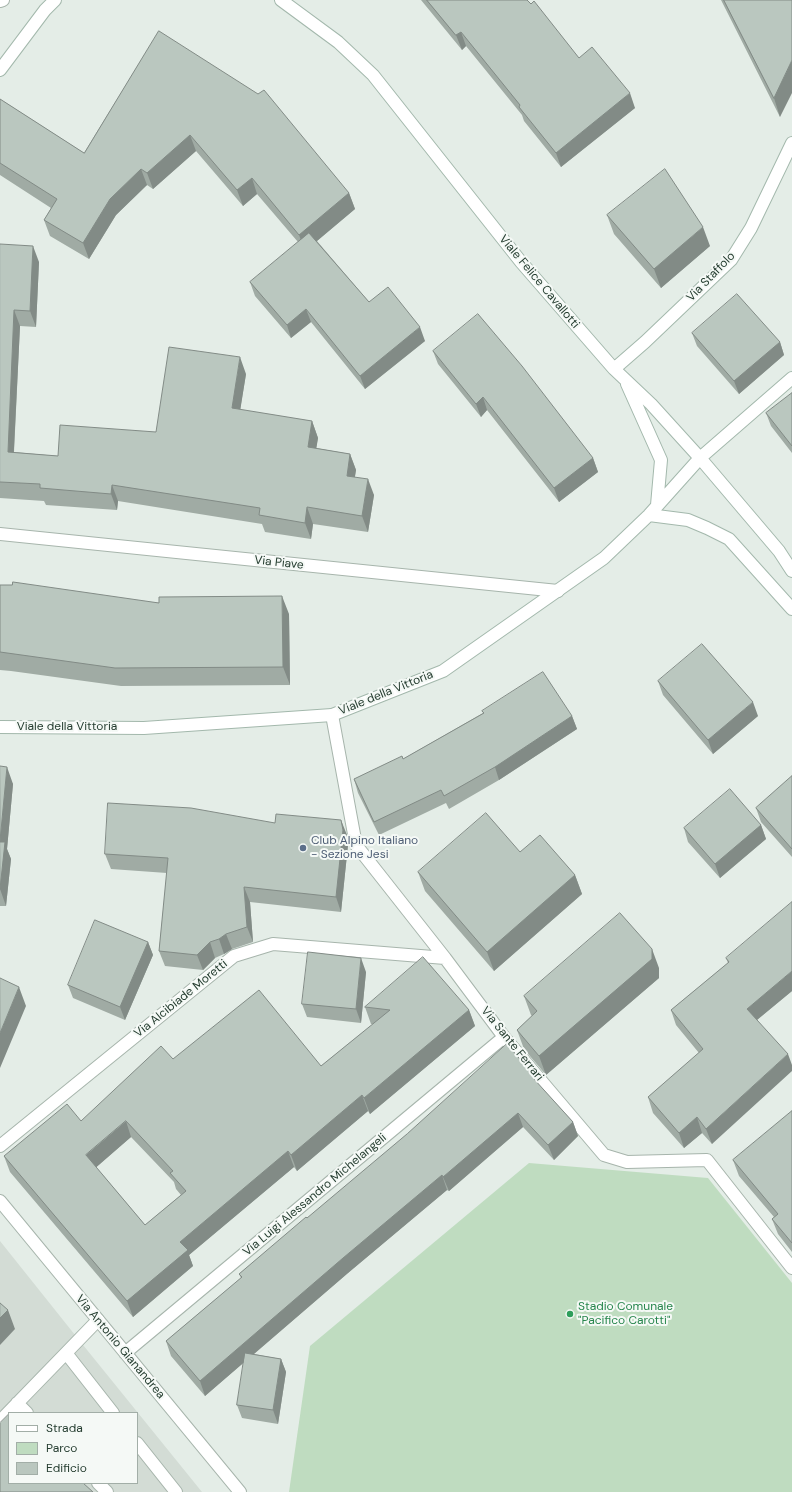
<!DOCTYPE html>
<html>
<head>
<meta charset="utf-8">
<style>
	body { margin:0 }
	#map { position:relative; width:792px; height:1492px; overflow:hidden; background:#e4ede7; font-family:"DM Sans",sans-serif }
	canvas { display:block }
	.legend { position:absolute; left:8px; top:1412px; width:130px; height:72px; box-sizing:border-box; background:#f5f9f6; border:1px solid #a2aea7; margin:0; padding:5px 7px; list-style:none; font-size:12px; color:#253d30 }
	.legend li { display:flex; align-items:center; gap:8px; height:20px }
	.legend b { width:20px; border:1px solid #a2aea7 }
</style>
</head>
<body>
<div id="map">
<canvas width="792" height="1492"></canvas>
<ul class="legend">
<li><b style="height:5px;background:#fff"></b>Strada</li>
<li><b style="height:11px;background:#bfdcc0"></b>Parco</li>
<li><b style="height:11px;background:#bac7bf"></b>Edificio</li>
</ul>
</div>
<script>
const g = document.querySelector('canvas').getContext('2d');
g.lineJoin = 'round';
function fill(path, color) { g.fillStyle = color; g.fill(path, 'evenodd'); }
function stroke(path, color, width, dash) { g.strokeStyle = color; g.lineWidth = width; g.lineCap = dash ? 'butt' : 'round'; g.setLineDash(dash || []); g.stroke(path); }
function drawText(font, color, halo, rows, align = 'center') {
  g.font = font + ' "DM Sans",sans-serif'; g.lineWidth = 4; g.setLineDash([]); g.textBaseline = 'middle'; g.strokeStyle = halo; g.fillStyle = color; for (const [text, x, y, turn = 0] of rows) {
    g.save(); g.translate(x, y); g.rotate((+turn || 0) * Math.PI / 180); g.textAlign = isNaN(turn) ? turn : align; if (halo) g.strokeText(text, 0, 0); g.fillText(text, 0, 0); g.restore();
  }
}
fill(new Path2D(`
	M 0,1241 L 79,1340 L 202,1492 L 0,1492 ZM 9,1413 L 137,1413 L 137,1483 L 9,1483 Z`), '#d3dcd5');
fill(new Path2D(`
	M 529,1163 L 708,1178 L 792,1283 L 792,1492 L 289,1492 L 310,1346 Z`), '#bfdcc0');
const service = new Path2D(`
	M 66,1353 L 113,1413
	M 17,1403 L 27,1413
	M 0,1421 L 98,1320
	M 137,1443 L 176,1492
	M 98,1483 L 107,1492`);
const minor = new Path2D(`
	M 0,1 L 3,0
	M 0,534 L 558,591
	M 332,715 L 356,845 L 445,958 L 504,1037 L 604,1155 L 627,1162 L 707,1160 L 792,1268
	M 0,1146 L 234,956 L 273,944 L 445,958
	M 0,1201 L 240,1492
	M 125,1353 L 504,1037`);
const secondary = new Path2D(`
	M 281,0 L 338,42 L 373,75 L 521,262 L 614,369 L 651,404 L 700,458 L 779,551 L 792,571
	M 0,70 L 45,10 L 55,0
	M 614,369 L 645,342 L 731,260 L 751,228 L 792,143
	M 627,384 L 661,460 L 657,505
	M 649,515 L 688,520 L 707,528 L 729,539 L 792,609
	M 0,727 L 144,728 L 332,715 L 443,671 L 604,558 L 649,515 L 700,458 L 792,378`);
stroke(service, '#a7b5ac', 14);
stroke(minor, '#a7b5ac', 14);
stroke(secondary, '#a3b8ac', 14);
stroke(service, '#fff', 12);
stroke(minor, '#fff', 12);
stroke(secondary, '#fff', 12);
fill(new Path2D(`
	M 421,0 L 527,0 L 579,58 L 635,108 L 561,167 L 524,121 L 522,115 L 466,46 L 462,50 Z
	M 721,0 L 792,0 L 780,117 Z
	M 159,31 L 349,193 L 355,209 L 317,241 L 369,302 L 425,341 L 365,389 L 311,322 L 291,338 L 255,296 L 250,282 L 298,242 L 257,194 L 243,206 L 196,151 L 153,189 L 147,185 L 116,215 L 89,259 L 50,236 L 44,220 L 51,208 L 0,175 L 0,99 L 84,153 Z
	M 607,215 L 710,246 L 661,288 L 614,234 Z
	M 0,244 L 39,262 L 36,327 L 20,326 L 14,452 L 58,456 L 156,432 L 246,374 L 240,410 L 312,421 L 318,438 L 316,448 L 350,454 L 356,470 L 355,477 L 374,495 L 368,532 L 313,524 L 311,539 L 265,532 L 262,524 L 118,501 L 117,510 L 46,505 L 44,501 L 0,498 Z
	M 692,333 L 780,342 L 784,355 L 739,394 L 697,346 Z
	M 433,351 L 593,458 L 598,472 L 559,502 L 487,410 L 481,417 L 438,364 Z
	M 792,393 L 792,453 L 771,426 L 766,413 Z
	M 0,585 L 159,603 L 289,614 L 290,685 L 121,686 L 11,671 L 0,670 Z
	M 658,681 L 758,716 L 713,754 L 663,695 Z
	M 482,711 L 572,716 L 577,729 L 499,780 L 449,809 L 446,803 L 379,835 L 358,793 L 354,779 L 403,759 L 483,713 Z
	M 0,766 L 13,784 L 7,849 L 11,859 L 6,906 L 0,906 Z
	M 792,776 L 792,857 L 761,822 L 756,808 Z
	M 275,823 L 347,835 L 348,845 L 341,912 L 250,902 L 253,942 L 232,949 L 224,954 L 215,958 L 203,970 L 165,966 L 159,951 L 167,873 L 111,869 L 105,854 Z
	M 761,825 L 766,839 L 720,878 L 688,842 L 684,828 Z
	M 520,852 L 575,875 L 582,894 L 494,971 L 425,891 L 418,872 Z
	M 148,942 L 153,955 L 125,1020 L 73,998 L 68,985 Z
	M 726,958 L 792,991 L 757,1020 L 712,1144 L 702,1133 L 684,1148 L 653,1113 L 648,1097 L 699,1053 L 676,1025 L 671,1010 L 728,963 Z
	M 659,968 L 659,978 L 546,1075 L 524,1049 L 517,1030 L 532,1016 L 531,1015 L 524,996 Z
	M 366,972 L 361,1023 L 307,1017 L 302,1004 Z
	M 365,1007 L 469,1010 L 475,1026 L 370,1114 L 368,1111 L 297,1171 L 294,1167 L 189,1255 L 193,1266 L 133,1317 L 10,1172 L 4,1156 L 81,1121 L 173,1059 L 321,1066 L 373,1024 L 371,1024 ZM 131,1137 L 174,1182 L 176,1189 L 181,1195 L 145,1225 L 96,1167 Z
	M 537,1083 L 573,1122 L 578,1136 L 554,1160 L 523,1127 L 449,1191 L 447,1190 L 348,1273 L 254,1354 L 281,1359 L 286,1372 L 278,1424 L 242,1418 L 237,1405 L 244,1362 L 205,1396 L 171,1356 L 166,1341 L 241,1278 L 239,1274 L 307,1218 Z
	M 792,1111 L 792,1252 L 778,1234 L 772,1219 L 774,1217 L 739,1176 L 733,1160 Z`), '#a0aba4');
fill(new Path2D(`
	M 461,32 L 466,46 L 462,50 L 456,35 Z
	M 792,60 L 792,93 L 780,117 L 774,98 Z
	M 630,93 L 635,108 L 561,167 L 556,153 Z
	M 190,135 L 196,151 L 153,189 L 147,173 Z
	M 141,169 L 147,185 L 116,215 L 89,259 L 83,243 L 110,199 Z
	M 252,178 L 257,194 L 243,206 L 237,190 Z
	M 349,193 L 355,209 L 305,251 L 299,235 Z
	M 703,227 L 710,246 L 661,288 L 654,269 Z
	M 33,246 L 39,262 L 36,327 L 30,311 Z
	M 306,309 L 311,322 L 291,338 L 287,325 Z
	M 14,310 L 20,326 L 13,468 L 8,452 Z
	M 420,327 L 425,341 L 365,389 L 360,376 Z
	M 780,342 L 784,355 L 739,394 L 734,381 Z
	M 240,357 L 246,374 L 238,424 L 232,408 Z
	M 483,397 L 487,410 L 481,417 L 476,404 Z
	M 312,421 L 318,438 L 314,463 L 308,447 Z
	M 350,454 L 356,470 L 352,492 L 347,476 Z
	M 593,458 L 598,472 L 559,502 L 554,488 Z
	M 368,479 L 374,495 L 368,532 L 362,516 Z
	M 112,485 L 118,501 L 117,510 L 111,494 Z
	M 307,507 L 313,524 L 311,539 L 305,523 Z
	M 282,596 L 289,614 L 290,685 L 283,667 Z
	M 753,702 L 758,716 L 713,754 L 708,740 Z
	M 572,716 L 577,729 L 499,780 L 495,767 Z
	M 7,767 L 13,784 L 7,849 L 11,859 L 6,906 L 0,889 L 0,842 Z
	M 341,820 L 347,835 L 348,845 L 341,912 L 336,897 Z
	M 761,825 L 766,839 L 720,878 L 715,864 Z
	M 575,875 L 582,894 L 494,971 L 487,952 Z
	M 244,887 L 250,902 L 253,942 L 247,927 Z
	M 226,934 L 232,949 L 224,954 L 219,939 Z
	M 148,942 L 153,955 L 125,1020 L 120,1007 Z
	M 210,942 L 215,958 L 203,970 L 197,955 Z
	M 652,949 L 659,968 L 659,978 L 546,1075 L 539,1056 Z
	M 361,958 L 366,972 L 361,1023 L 356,1009 Z
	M 792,971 L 792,991 L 752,1024 L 747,1009 Z
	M 19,987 L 26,1006 L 0,1068 L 0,1033 Z
	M 469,1010 L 475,1026 L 370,1114 L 364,1098 Z
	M 788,1054 L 792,1065 L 792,1071 L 712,1144 L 706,1129 Z
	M 362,1095 L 368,1111 L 297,1171 L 291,1155 Z
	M 518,1113 L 523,1127 L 449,1191 L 443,1177 Z
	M 697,1117 L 702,1133 L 684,1148 L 679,1133 Z
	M 126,1121 L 131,1137 L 92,1171 L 86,1155 Z
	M 573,1122 L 578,1136 L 554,1160 L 548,1145 Z
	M 288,1151 L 294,1167 L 189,1255 L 193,1266 L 133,1317 L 127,1301 L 180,1242 Z
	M 442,1175 L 447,1190 L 348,1273 L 205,1396 L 200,1381 L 343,1258 Z
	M 8,1310 L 15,1329 L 0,1345 L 0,1318 Z
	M 281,1359 L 286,1372 L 278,1424 L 273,1410 Z`), '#828b86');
const building = new Path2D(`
	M 427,0 L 527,0 L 531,4 L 534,1 L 579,58 L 592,47 L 630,93 L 556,153 L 519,107 L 520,105 L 461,32 L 456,35 Z
	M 724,0 L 792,0 L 792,60 L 774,98 Z
	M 159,31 L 258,94 L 264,90 L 349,193 L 299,235 L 252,178 L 237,190 L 190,135 L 147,173 L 141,169 L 110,199 L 83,243 L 44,220 L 57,199 L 0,163 L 0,99 L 84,153 Z
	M 665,169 L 703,227 L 654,269 L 607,215 Z
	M 309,233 L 369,302 L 388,287 L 420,327 L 360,376 L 306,309 L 287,325 L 250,282 Z
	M 0,244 L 33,246 L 30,311 L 14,310 L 8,452 L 58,456 L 60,425 L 156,432 L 169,347 L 240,357 L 232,408 L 312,421 L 308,447 L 350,454 L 347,476 L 368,479 L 362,516 L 307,507 L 305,523 L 259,515 L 260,508 L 112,485 L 111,494 L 40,488 L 40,484 L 0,482 Z
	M 737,294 L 780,342 L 734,381 L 692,333 Z
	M 478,314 L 522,366 L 593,458 L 554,488 L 483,397 L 476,404 L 433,351 Z
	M 792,393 L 792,446 L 766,413 Z
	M 13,582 L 159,603 L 159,597 L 282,596 L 283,667 L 115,668 L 0,652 L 0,585 L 12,585 Z
	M 702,644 L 753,702 L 708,740 L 658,681 Z
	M 543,672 L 572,716 L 495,767 L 444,796 L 441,790 L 374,822 L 354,779 L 402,756 L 403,759 L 484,713 L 482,711 Z
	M 0,766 L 7,767 L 0,841 Z
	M 792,776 L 792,849 L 756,808 Z
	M 730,789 L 761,825 L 715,864 L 684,828 Z
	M 108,803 L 191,808 L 275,823 L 276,814 L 341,820 L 343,830 L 336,897 L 244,887 L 247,927 L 226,934 L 219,939 L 210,942 L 197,955 L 159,951 L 168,858 L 105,854 Z
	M 486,813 L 520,852 L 540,835 L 575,875 L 487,952 L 418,872 Z
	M 0,842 L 5,842 L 0,889 Z
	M 792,902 L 792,971 L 747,1009 L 788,1054 L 706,1129 L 697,1117 L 679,1133 L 648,1097 L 703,1049 L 671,1010 L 729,962 L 726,958 Z
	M 620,913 L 652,949 L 652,959 L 539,1056 L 517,1030 L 537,1011 L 524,996 Z
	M 95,920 L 148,942 L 120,1007 L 68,985 Z
	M 308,952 L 361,958 L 356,1009 L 302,1004 Z
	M 423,957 L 469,1010 L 364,1098 L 362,1095 L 291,1155 L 288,1151 L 180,1242 L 188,1250 L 127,1301 L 4,1156 L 67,1104 L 81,1121 L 161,1046 L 173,1059 L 259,990 L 321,1066 L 390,1010 L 365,1007 ZM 126,1121 L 173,1171 L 170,1173 L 186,1191 L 145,1225 L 86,1155 Z
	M 0,978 L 19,987 L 0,1033 Z
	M 507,1044 L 536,1078 L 534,1079 L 573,1122 L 548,1145 L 518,1113 L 443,1177 L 442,1175 L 343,1258 L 200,1381 L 166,1341 L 242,1277 L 239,1274 L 306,1217 L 307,1218 L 407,1134 Z
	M 792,1111 L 792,1243 L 772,1219 L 778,1214 L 733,1160 Z
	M 0,1303 L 8,1310 L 0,1318 Z
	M 245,1353 L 281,1359 L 273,1410 L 237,1405 Z
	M 9,1414 L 9,1483 L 83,1483 L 93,1492 L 0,1492 L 0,1423 Z`);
fill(building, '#bac7bf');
stroke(building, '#828b86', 1);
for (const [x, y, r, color] of [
	[303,848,4,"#5c6f8a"],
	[570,1314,4,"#2e9e5b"]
]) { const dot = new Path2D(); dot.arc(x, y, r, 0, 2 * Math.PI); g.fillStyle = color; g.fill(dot); stroke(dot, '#f5f9f6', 1.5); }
drawText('12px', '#253d30', '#f5f9f6', [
	["Via Staffolo",711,277,-46],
	["Viale Felice Cavallotti",539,282,50],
	["Via Piave",279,563,6],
	["Viale della Vittoria",386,693,-22],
	["Viale della Vittoria",67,727],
	["Via Alcibiade Moretti",181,999,-39],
	["Via Sante Ferrari",512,1044,51],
	["Via Luigi Alessandro Michelangeli",315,1195,-40],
	["Via Antonio Gianandrea",120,1347,50]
]);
drawText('12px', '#4e5e75', '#f5f9f6', [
	["Club Alpino Italiano",311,841],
	["- Sezione Jesi",311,855]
], 'left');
drawText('12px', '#27864d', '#f5f9f6', [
	["Stadio Comunale",578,1307],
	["\"Pacifico Carotti\"",578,1321]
], 'left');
</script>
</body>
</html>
